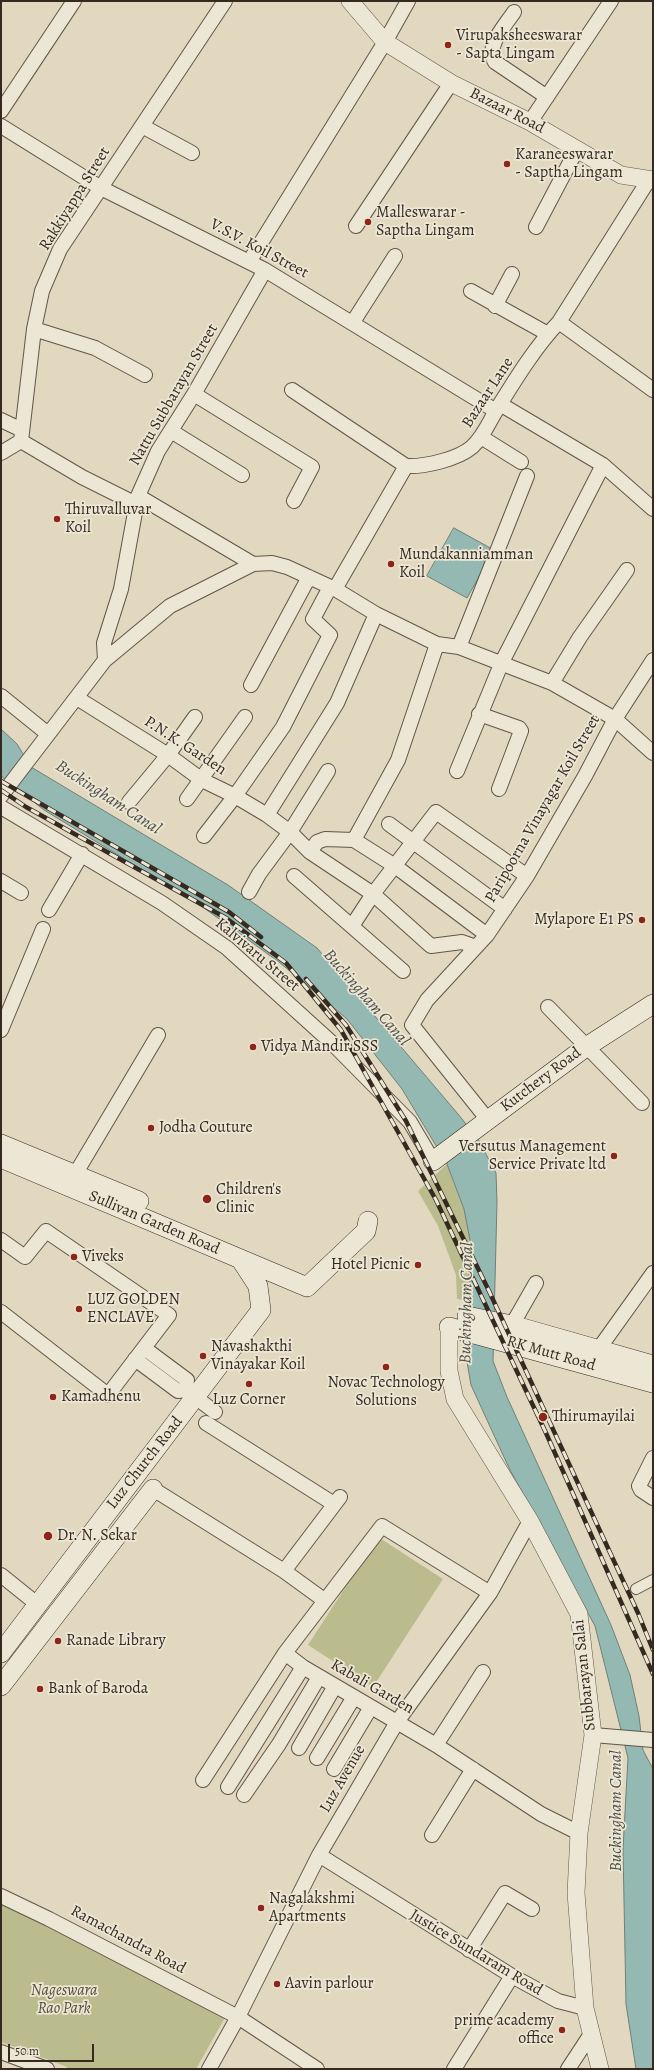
<!DOCTYPE html>
<html>
<head>
<meta charset="utf-8">
<style>
	body { margin:0 }
	#map { position:relative; width:654px; height:2070px; overflow:hidden; background:#e1d8bf; font-family:Alegreya,serif }
	canvas { display:block }
	.frame { position:absolute; inset:0; border:2px solid #362a20; pointer-events:none }
	.scale { position:absolute; left:8px; top:2044px; width:86px; height:18px; box-sizing:border-box; border:2px solid #362a20; border-top:0; padding-left:5px; font-size:12px; line-height:14px; white-space:nowrap; color:#362a20; -webkit-text-stroke:3px #ece6d5; paint-order:stroke }
</style>
</head>
<body>
<div id="map">
<canvas width="654" height="2070"></canvas>
<div class="frame"></div>
<div class="scale">50 m</div>
</div>
<script>
const g = document.querySelector('canvas').getContext('2d');
g.lineJoin = 'round';
function fill(path, color) { g.fillStyle = color; g.fill(path, 'evenodd'); }
function stroke(path, color, width, dash) { g.strokeStyle = color; g.lineWidth = width; g.lineCap = dash ? 'butt' : 'round'; g.setLineDash(dash || []); g.stroke(path); }
function drawText(font, color, halo, rows, align = 'center') {
  g.font = font + ' Alegreya,serif'; g.lineWidth = 3.5; g.setLineDash([]); g.textBaseline = 'middle'; g.strokeStyle = halo; g.fillStyle = color; for (const [text, x, y, turn = 0] of rows) {
    g.save(); g.translate(x, y); g.rotate((+turn || 0) * Math.PI / 180); g.textAlign = isNaN(turn) ? turn : align; if (halo) g.strokeText(text, 0, 0); g.fillText(text, 0, 0); g.restore();
  }
}
fill(new Path2D(`
	M 447,1164 L 464,1209 L 470,1240 L 470,1301 L 457,1299 L 456,1275 L 438,1226 L 418,1191 Z
	M 378,1537 L 443,1579 L 373,1687 L 308,1645 Z
	M 1,1903 L 218,2001 L 226,2016 L 196,2069 L 67,2069 L 67,2067 L 1,2042 Z`), '#babc8d');
const water = new Path2D(`
	M 454,528 L 494,550 L 467,598 L 427,576 Z
	M 1,729 L 17,744 L 31,767 L 228,885 L 317,948 L 458,1114 L 478,1139 L 496,1173 L 497,1202 L 493,1361 L 507,1397 L 611,1625 L 630,1675 L 639,1716 L 643,1750 L 653,1769 L 653,2069 L 636,2069 L 626,2004 L 623,1849 L 628,1758 L 595,1626 L 509,1468 L 471,1385 L 466,1356 L 470,1301 L 470,1240 L 464,1209 L 447,1164 L 402,1089 L 347,1019 L 279,962 L 197,903 L 44,810 L 1,776 Z`);
fill(water, '#94b9b3');
stroke(water, '#6e8078', 1);
const pedestrian = new Path2D(`
	M 636,1589 L 653,1580`);
const minor = new Path2D(`
	M 514,12 C 505,26 485,46 495,62 L 547,97
	M 1,111 L 74,1
	M 530,122 L 611,1
	M 1,126 L 101,188 L 265,270 L 496,411
	M 142,126 L 192,153
	M 356,226 L 451,83
	M 536,227 L 577,149
	M 249,262 L 385,42 L 408,1
	M 471,291 L 548,334
	M 495,306 L 512,274
	M 353,322 L 395,256
	M 559,322 L 653,390
	M 34,329 L 95,348 L 145,375
	M 292,390 L 406,466
	M 194,394 L 312,467 L 294,501
	M 500,404 L 603,465 L 653,509
	M 1,420 L 22,430
	M 171,431 L 242,475
	M 481,437 L 521,462
	M 21,441 L 34,329 L 42,291 L 60,249 L 225,1
	M 21,441 L 82,477 L 136,504
	M 1,453 L 21,441
	M 138,496 L 253,564
	M 335,589 L 406,466 C 425,467 458,459 472,447 C 484,436 489,422 497,409 C 515,380 535,347 559,322 L 648,181
	M 459,647 L 527,476
	M 105,660 L 104,643 L 121,589 L 138,496 L 158,451 L 194,394 L 265,270
	M 552,683 L 580,637 L 627,570
	M 251,685 L 309,577
	M 1,696 L 48,734
	M 77,698 L 168,755 L 202,780 L 235,796 L 267,815 L 290,832 L 310,852 L 373,894 L 431,946 L 462,942 L 476,947
	M 479,714 L 519,728 L 521,731 L 499,789
	M 457,771 L 502,662 L 603,465
	M 1,796 L 105,660 L 170,606 L 253,564 L 272,563 L 287,567 L 335,589 L 376,614 L 437,644 L 459,647 L 552,683 L 615,719 L 653,753
	M 187,799 L 245,717
	M 129,802 L 168,755 L 195,717
	M 1,807 L 162,903 L 227,948 L 332,1043 L 410,1122 L 433,1161
	M 267,815 L 337,703 L 376,614
	M 389,824 L 505,909
	M 204,836 L 235,796 L 283,727 L 330,635 L 313,619 L 330,587
	M 354,840 L 398,760 L 437,644
	M 310,852 L 317,842 L 325,839 L 354,840 L 395,866 L 487,935
	M 294,876 L 403,971
	M 1,881 L 21,893
	M 249,892 L 259,874 L 290,832 L 328,771
	M 49,910 L 82,854
	M 352,926 L 373,894 L 436,812 L 527,876
	M 548,1007 L 642,1103
	M 1,1030 L 43,929
	M 488,1120 L 412,1025 L 427,1000 L 487,935 L 527,876 L 585,776 L 615,719 L 653,660
	M 70,1183 L 158,1035
	M 1,1240 L 25,1257 L 46,1231 L 169,1315 L 108,1395 L 1,1312
	M 512,1325 L 536,1283
	M 144,1348 L 187,1380 L 186,1390
	M 598,1350 L 653,1273
	M 135,1359 L 178,1391 L 186,1390 L 215,1412
	M 206,1423 L 334,1504
	M 653,1458 L 639,1486 L 641,1490 L 653,1498
	M 153,1489 L 284,1571 L 324,1600
	M 284,1571 L 340,1497
	M 1,1575 L 37,1604
	M 490,1593 L 382,1526 L 285,1653 L 303,1667 L 436,1745 L 541,1814 L 579,1833
	M 593,1735 L 653,1740
	M 436,1745 L 483,1672
	M 299,1748 L 335,1686
	M 317,1758 L 354,1697
	M 334,1769 L 371,1707
	M 203,1780 L 285,1653
	M 228,1787 L 303,1667
	M 244,1795 L 279,1744 L 319,1677
	M 432,1835 L 473,1769
	M 319,1855 L 512,1976 L 558,2001 L 585,2008
	M 1,1896 L 49,1919 L 238,2017 L 317,2069
	M 469,1950 L 505,1893 L 532,1909
	M 1,2052 L 47,2069
	M 209,2069 L 238,2017 L 319,1855 L 397,1722 L 490,1593 L 530,1521
	M 454,2069 L 512,1976
	M 568,2069 L 591,2034`);
const tertiary = new Path2D(`
	M 350,1 L 385,42 L 451,83 L 530,122 L 621,175 L 653,180
	M 449,1327 L 449,1371 L 455,1399 L 530,1521 L 579,1614 L 593,1735 L 579,1833 L 576,1893 L 585,2008 L 600,2069`);
const secondary = new Path2D(`
	M 1,1144 L 139,1201
	M 1,1158 L 307,1287 L 366,1231 L 368,1221
	M 433,1161 L 586,1047 L 653,1004
	M 467,1316 L 512,1325 L 653,1365
	M 449,1327 L 653,1383
	M 1,1653 L 261,1310 L 258,1286 L 241,1260
	M 1,1686 L 153,1489`);
stroke(pedestrian, '#615648', 12);
stroke(minor, '#615648', 16);
stroke(tertiary, '#615648', 18);
stroke(secondary, '#362a20', 20);
stroke(pedestrian, '#ece6d5', 10);
stroke(minor, '#ece6d5', 14);
stroke(tertiary, '#ece6d5', 17);
stroke(secondary, '#ece6d5', 19);
const rail = new Path2D(`
	M 1,781 L 229,912 L 261,937
	M 1,790 L 26,807 L 226,918 L 286,963 L 341,1030 L 436,1200 L 546,1433 L 653,1674
	M 306,979 L 346,1025 L 406,1121 L 489,1291 L 638,1613 L 653,1650`);
stroke(rail, '#362a20', 4.5);
stroke(rail, '#ece6d5', 3, [9]);
for (const [x, y, r, color] of [
	[448,45,4,"#8f2418"],
	[507,164,4,"#8f2418"],
	[368,222,4,"#8f2418"],
	[57,519,4,"#8f2418"],
	[391,564,4,"#8f2418"],
	[642,920,4,"#8f2418"],
	[253,1047,4,"#8f2418"],
	[151,1128,4,"#8f2418"],
	[614,1156,4,"#8f2418"],
	[207,1199,5,"#8f2418"],
	[74,1257,4,"#8f2418"],
	[418,1265,4,"#8f2418"],
	[79,1309,4,"#8f2418"],
	[203,1356,4,"#8f2418"],
	[386,1367,4,"#8f2418"],
	[249,1384,4,"#8f2418"],
	[53,1397,4,"#8f2418"],
	[543,1417,5,"#8f2418"],
	[48,1536,5,"#8f2418"],
	[58,1641,4,"#8f2418"],
	[40,1689,4,"#8f2418"],
	[261,1908,4,"#8f2418"],
	[277,1984,4,"#8f2418"],
	[562,2030,4,"#8f2418"]
]) { const dot = new Path2D(); dot.arc(x, y, r, 0, 2 * Math.PI); g.fillStyle = color; g.fill(dot); stroke(dot, '#ece6d5', 1.5); }
drawText('16px', '#362a20', '#ece6d5', [
	["Virupaksheeswarar",456,36],
	["- Sapta Lingam",456,54],
	["Karaneeswarar",515,155],
	["- Saptha Lingam",515,173],
	["Malleswarar -",376,213],
	["Saptha Lingam",376,231],
	["Thiruvalluvar",65,510],
	["Koil",65,528],
	["Mundakanniamman",399,555],
	["Koil",399,573],
	["Mylapore E1 PS",634,920,"right"],
	["Vidya Mandir SSS",261,1047],
	["Jodha Couture",159,1128],
	["Versutus Management",606,1147,"right"],
	["Service Private ltd",606,1165,"right"],
	["Children's",216,1190],
	["Clinic",216,1208],
	["Viveks",82,1257],
	["Hotel Picnic",410,1265,"right"],
	["LUZ GOLDEN",87,1300],
	["ENCLAVE",87,1318],
	["Navashakthi",211,1347],
	["Vinayakar Koil",211,1365],
	["Novac Technology",386,1383,"center"],
	["Solutions",386,1401,"center"],
	["Kamadhenu",61,1397],
	["Luz Corner",249,1400,"center"],
	["Thirumayilai",552,1417],
	["Dr. N. Sekar",57,1536],
	["Ranade Library",66,1641],
	["Bank of Baroda",48,1689],
	["Nagalakshmi",269,1899],
	["Apartments",269,1917],
	["Aavin parlour",285,1984],
	["prime academy",554,2021,"right"],
	["office",554,2039,"right"]
], 'left');
drawText('16px', '#362a20', '#ece6d5', [
	["Bazaar Road",507,111,27],
	["Rakkiyappa Street",75,199,-58],
	["V.S.V. Koil Street",259,249,28],
	["Bazaar Lane",488,393,-57],
	["Nattu Subbarayan Street",174,395,-60],
	["P.N.K. Garden",185,746,33],
	["Paripoorna Vinayagar Koil Street",543,809,-60],
	["Kalvivaru Street",257,955,40],
	["Kutchery Road",541,1080,-37],
	["Sullivan Garden Road",154,1223,23],
	["RK Mutt Road",551,1354,16],
	["Luz Church Road",145,1463,-52],
	["Subbarayan Salai",585,1675,-96],
	["Kabali Garden",372,1687,30],
	["Luz Avenue",343,1779,-60],
	["Ramachandra Road",128,1940,28],
	["Justice Sundaram Road",476,1953,31]
]);
drawText('italic 16px', '#574e3b', '#ece6d5', [
	["Nageswara",64,1991],
	["Rao Park",64,2009]
]);
drawText('italic 17px', '#4e4e45', '#ece6d5', [
	["Buckingham Canal",108,798,33],
	["Buckingham Canal",366,998,49],
	["Buckingham Canal",467,1303,-89],
	["Buckingham Canal",617,1811,-90]
]);
</script>
</body>
</html>
